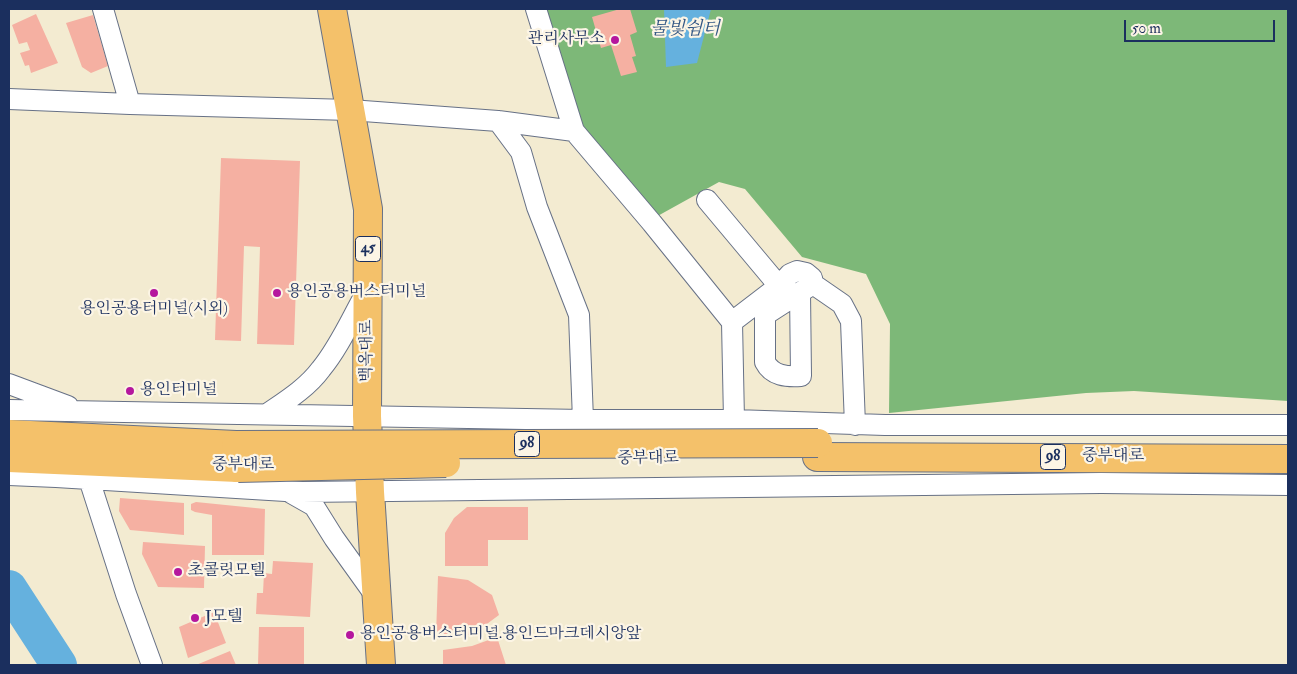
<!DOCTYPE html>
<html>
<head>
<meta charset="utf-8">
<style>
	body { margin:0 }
	#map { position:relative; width:1297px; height:674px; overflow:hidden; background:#f3ebd1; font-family:"IM FELL Double Pica",serif }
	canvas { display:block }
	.frame { position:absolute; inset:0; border:10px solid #1b2f5e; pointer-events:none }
	.scale { position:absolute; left:1124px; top:20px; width:151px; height:22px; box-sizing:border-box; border:2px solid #1b2f5e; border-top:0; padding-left:6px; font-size:15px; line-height:18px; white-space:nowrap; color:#1b2f5e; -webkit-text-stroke:4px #fcf5e5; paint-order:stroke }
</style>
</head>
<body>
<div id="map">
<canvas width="1297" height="674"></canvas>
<div class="frame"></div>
<div class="scale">50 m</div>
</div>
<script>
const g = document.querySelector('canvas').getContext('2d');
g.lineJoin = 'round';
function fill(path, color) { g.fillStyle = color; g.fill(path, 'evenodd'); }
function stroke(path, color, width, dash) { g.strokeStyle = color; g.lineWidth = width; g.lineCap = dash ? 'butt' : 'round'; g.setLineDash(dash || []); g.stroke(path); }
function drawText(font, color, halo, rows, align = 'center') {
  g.font = font + ' "IM FELL Double Pica","Noto Serif KR",serif'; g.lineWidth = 4.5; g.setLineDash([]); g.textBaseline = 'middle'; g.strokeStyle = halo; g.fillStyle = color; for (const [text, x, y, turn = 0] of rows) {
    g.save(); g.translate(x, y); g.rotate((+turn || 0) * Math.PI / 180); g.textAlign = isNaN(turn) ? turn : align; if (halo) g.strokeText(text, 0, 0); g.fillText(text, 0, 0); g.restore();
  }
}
fill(new Path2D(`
	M 546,9 L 1288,9 L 1288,401 L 1134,391 L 1086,393 L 889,413 L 890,324 L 866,274 L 802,257 L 745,189 L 719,182 L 654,218 L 579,126 Z`), '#7db878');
fill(new Path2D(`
	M 664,9 L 711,9 L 697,63 L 666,67 Z`), '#65b1de');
stroke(new Path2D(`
	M 9,588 L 59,665`), '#65b1de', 36);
fill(new Path2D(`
	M 620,9 L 630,9 L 637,32 L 630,35 L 636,56 L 632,57 L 637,72 L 621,76 L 611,45 L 601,48 L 592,17 Z
	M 36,14 L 58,63 L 31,73 L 29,65 L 25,66 L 20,53 L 30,50 L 27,42 L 19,44 L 12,25 Z
	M 93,15 L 108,66 L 91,73 L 82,67 L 66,23 Z
	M 221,158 L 300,161 L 294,345 L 257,344 L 260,247 L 244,246 L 241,341 L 215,340 Z
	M 120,498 L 184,503 L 184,535 L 130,530 L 119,511 Z
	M 196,502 L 265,509 L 264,555 L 212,555 L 212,515 L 195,512 L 191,510 L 191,504 Z
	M 467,507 L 528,507 L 528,540 L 488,540 L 488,566 L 445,566 L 445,533 L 454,518 Z
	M 143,542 L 205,546 L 204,588 L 158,587 L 142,554 Z
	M 273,561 L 313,563 L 310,617 L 256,614 L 257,593 L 263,593 L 264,573 L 272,574 Z
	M 438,576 L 468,580 L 492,595 L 499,615 L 472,635 L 436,636 Z
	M 214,612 L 226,643 L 188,658 L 179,627 Z
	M 259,627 L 304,627 L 304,665 L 258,665 Z
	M 497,637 L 506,665 L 443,665 L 443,650 L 472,646 Z
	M 230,651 L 236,665 L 196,665 Z`), '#f5b0a2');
const minor = new Path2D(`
	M 103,9 L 130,104 L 350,110 L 498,121 L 574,131
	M 536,9 L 574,131 L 652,223 L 732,322 L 734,420
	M 9,99 L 130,104
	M 498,121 L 521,152 L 537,207 L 579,315 L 583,420
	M 707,200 L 779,286
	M 813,284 L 842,304 L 851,321 L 855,425
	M 732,322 L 779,286 L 790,274 L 797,271 L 806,273 L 812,278 L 813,284 L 765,315 L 765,362 C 772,376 787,377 801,376 L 800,292
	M 9,384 L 68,406
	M 9,410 L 583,420 L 734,420 L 885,425 L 1288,425
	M 267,414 C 286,401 307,388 321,369 C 340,346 352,317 367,291
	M 9,475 L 56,477 L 302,492 L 1101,483 L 1288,485
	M 89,479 L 126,594 L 152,665
	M 291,493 L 314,506 L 334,538 L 377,598`);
const primary = new Path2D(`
	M 332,9 L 368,209 L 367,416 L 370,492 L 381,665
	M 9,434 L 236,445
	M 817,457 L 1288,459
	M 9,458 L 238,468`);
stroke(minor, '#677186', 22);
stroke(primary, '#677186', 30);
stroke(minor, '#fff', 20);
stroke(primary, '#f4c16a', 28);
const primaryBridge = new Path2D(`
	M 236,445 L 818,443
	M 238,468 L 446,463`);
stroke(primaryBridge, '#677186', 30, []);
stroke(primaryBridge, '#f4c16a', 28);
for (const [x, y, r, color] of [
	[615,40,5,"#b5179e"],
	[154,293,5,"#b5179e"],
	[277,293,5,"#b5179e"],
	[130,391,5,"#b5179e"],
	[178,572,5,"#b5179e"],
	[195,618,5,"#b5179e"],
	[350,635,5,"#b5179e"]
]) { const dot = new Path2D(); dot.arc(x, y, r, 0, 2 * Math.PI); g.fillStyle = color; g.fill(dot); stroke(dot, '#fcf5e5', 2); }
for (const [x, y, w] of [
	[368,249,25],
	[527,444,25],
	[1053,457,25]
]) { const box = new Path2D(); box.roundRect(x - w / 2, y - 12.5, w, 25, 4); g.fillStyle = '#fcf5e5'; g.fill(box); stroke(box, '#1b2f5e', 1); }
drawText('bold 15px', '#1b2f5e', null, [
	["45",368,249],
	["98",527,444],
	["98",1053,457]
]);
drawText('16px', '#1b2f5e', '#fcf5e5', [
	["관리사무소",605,40,"right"],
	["용인공용버스터미널",287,293],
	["용인공용터미널(시외)",154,310,"center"],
	["용인터미널",140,391],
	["초콜릿모텔",188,572],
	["J모텔",205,618],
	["용인공용버스터미널.용인드마크데시앙앞",360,635]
], 'left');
drawText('16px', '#1b2f5e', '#fcf5e5', [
	["백옥대로",368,351,-90],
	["중부대로",1113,457],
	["중부대로",648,459,-1],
	["중부대로",243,466]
]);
drawText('italic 18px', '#315684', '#fcf5e5', [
	["물빛쉼터",685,30]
]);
</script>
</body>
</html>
